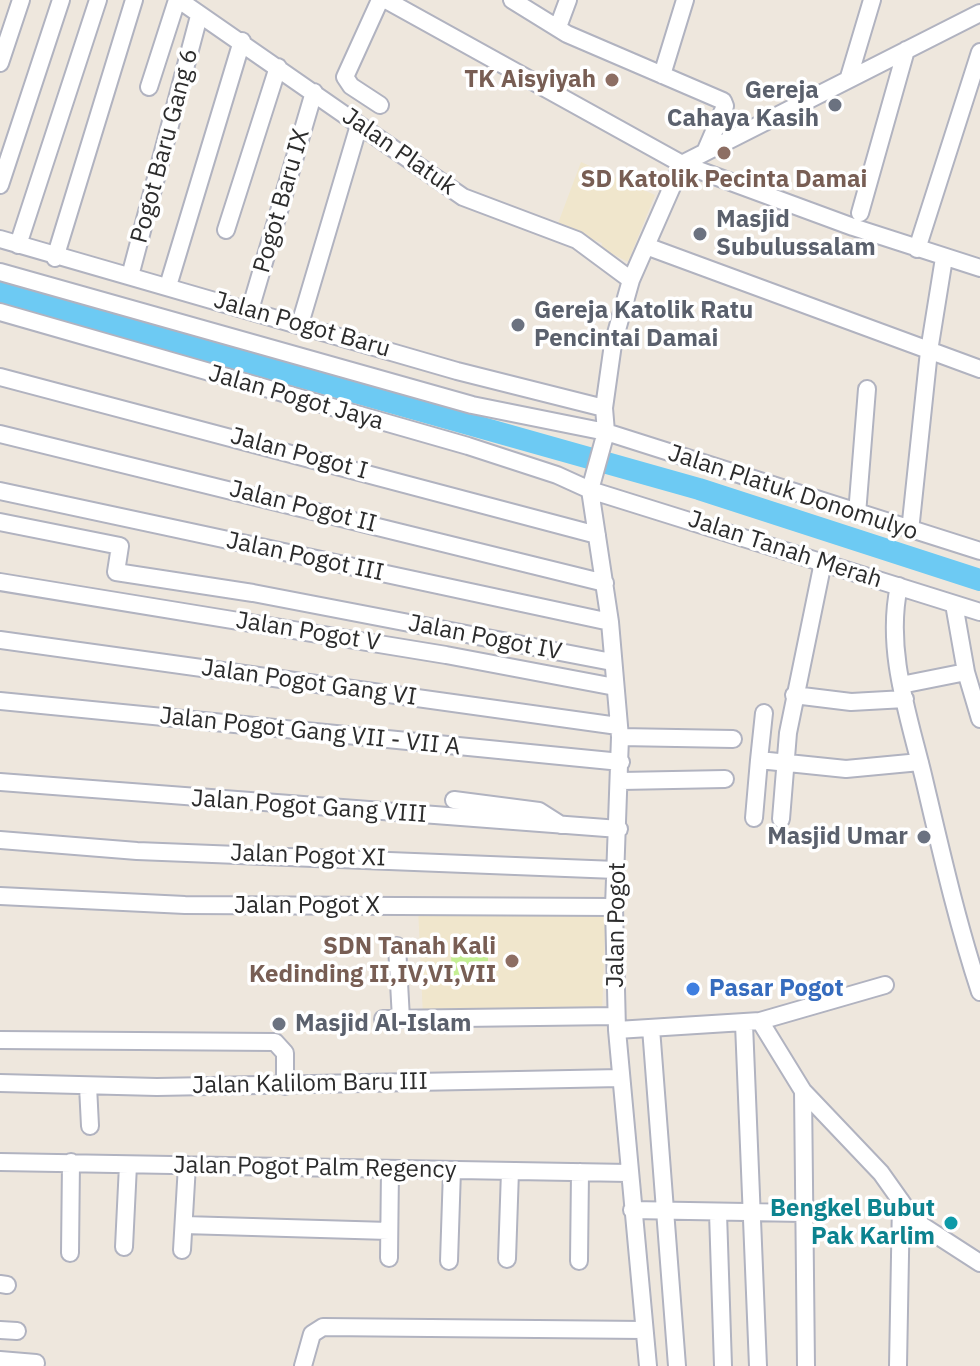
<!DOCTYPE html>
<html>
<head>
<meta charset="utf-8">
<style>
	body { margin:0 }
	canvas { display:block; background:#eee7dd }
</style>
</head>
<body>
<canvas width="980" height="1366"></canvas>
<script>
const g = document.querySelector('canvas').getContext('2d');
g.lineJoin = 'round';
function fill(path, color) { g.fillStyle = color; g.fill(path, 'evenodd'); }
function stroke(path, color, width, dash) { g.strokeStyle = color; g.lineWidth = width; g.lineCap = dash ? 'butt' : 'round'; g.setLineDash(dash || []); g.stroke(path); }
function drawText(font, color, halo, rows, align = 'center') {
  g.font = font + ' "IBM Plex Sans",sans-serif'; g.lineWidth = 7; g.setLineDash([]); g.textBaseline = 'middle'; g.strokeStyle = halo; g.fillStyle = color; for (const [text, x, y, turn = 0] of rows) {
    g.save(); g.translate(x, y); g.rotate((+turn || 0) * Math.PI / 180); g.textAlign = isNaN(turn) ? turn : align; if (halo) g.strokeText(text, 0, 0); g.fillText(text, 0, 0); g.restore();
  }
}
fill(new Path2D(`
	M 581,162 L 655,195 L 628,262 L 601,248 L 602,243 L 557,226 Z
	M 418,908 L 606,908 L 602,1014 L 423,1017 Z`), '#f0e6cc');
fill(new Path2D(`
	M 488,951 L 488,961 L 473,962 L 474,981 L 452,981 L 451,952 Z`), '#c4ee93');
stroke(new Path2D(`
	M 0,292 L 699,489 L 980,580`), '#6dcaf3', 22);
const minor = new Path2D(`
	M 179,0 L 463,197 L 577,240 L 631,280
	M 386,0 L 682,164 L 853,227 L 980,268
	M 512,0 L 567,34 L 723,101 L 725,106 L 706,150
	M 558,27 L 568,0
	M 0,63 L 21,0
	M 662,75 L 685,0
	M 849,77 L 872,0
	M 149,87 L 177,0
	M 380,105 L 351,86 L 345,77 L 380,0
	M 0,185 L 61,0
	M 860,213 L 906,50
	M 226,230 L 278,67
	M 0,239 L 457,371 L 604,408
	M 18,245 L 98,0
	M 646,246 L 980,369
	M 917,249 L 980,52
	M 55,258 L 134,0
	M 0,272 L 472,405 L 606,432 L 980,551
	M 130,276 L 199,16
	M 168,286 L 242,41
	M 250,310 L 314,92
	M 0,312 L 468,446 L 557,475 L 590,490 L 980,612
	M 300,324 L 359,125
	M 0,377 L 597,535
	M 0,434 L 605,583
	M 0,491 L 610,622
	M 857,514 L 867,389
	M 0,522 L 120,546 L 116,572 L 253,593 L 612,662
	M 910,531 L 929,351 L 944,258
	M 0,582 L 446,655 L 615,687
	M 899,586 C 885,651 909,716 924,779 C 941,851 957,922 980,992
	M 954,604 L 966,672 L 980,719
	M 0,640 L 618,726
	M 901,685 L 966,672
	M 794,695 L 851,702 L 905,699
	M 0,701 L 621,762
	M 620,737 L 733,739
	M 759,760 L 764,713
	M 621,781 L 725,779
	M 0,782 L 619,829
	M 454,800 L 539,811 L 561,825
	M 754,818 L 759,760 L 846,769 L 920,762
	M 781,819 L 788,733 L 823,562
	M 0,840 L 137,851 L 616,870
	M 0,896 L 185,905 L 614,907
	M 397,946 L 401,1019
	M 383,1019 L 616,1016
	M 760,1021 L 885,985
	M 744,1024 L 758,1366
	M 651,1028 L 677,1366
	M 617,1030 L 760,1021 L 803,1091 L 881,1173 L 915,1221 L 980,1263
	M 0,1040 L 275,1042 L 285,1053 L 285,1086
	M 0,1083 L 157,1087 L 621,1078
	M 88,1086 L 90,1126
	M 803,1091 L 806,1366
	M 0,1162 L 629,1173
	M 632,1210 L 803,1213
	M 718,1213 L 723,1366
	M 184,1225 L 389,1231
	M 124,1247 L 128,1165
	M 182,1250 L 187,1165
	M 70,1253 L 71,1162
	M 389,1258 L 390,1169
	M 507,1259 L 510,1171
	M 449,1261 L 452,1170
	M 579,1261 L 580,1172
	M 0,1284 L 7,1285
	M 0,1330 L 17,1331
	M 0,1360 L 36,1363
	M 303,1366 L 312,1334 L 323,1327 L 644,1330
	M 648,1366 L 617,1030 L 614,907 L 620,737 L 610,622 L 590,490 L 606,432 L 604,408 L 613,344 L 631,280 L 682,164 L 980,13
	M 898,1366 L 901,1201`);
stroke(minor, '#b1b3c0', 20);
stroke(minor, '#fff', 16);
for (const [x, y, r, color] of [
	[612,80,8,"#8d6e63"],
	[835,105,8,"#6b7280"],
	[724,153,8,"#8d6e63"],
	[700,234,8,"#6b7280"],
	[518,325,8,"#6b7280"],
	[924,837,8,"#6b7280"],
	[512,961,8,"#8d6e63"],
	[693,989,8,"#3f7fe0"],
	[279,1024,8,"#6b7280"],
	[951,1223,8,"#0f9aa8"]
]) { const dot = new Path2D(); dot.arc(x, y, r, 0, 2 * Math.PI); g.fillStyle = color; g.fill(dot); stroke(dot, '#fff', 3); }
drawText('bold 24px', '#785e54', '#fff', [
	["TK Aisyiyah",596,80],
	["SD Katolik Pecinta Damai",724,180,"center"],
	["SDN Tanah Kali",496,947],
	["Kedinding II,IV,VI,VII",496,975]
], 'right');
drawText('bold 24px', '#5b616d', '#fff', [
	["Gereja",819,91,"right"],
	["Cahaya Kasih",819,119,"right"],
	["Masjid",716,220],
	["Subulussalam",716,248],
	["Gereja Katolik Ratu",534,311],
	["Pencintai Damai",534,339],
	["Masjid Umar",908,837,"right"],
	["Masjid Al-Islam",295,1024]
], 'left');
drawText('24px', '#2c2c2c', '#fff', [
	["Pogot Baru Gang 6",165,146,-75],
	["Jalan Platuk",399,152,35],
	["Pogot Baru IX",282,201,-74],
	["Jalan Pogot Baru",302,325,16],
	["Jalan Pogot Jaya",296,398,16],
	["Jalan Pogot I",299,454,15],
	["Jalan Platuk Donomulyo",793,493,18],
	["Jalan Pogot II",303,507,14],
	["Jalan Tanah Merah",785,550,18],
	["Jalan Pogot III",305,557,12],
	["Jalan Pogot V",308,632,9],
	["Jalan Pogot IV",485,638,11],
	["Jalan Pogot Gang VI",309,683,8],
	["Jalan Pogot Gang VII - VII A",310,732,6],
	["Jalan Pogot Gang VIII",309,807,4],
	["Jalan Pogot XI",308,856,2],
	["Jalan Pogot X",307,906],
	["Jalan Pogot",617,925,-89],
	["Jalan Kalilom Baru III",310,1084,-1],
	["Jalan Pogot Palm Regency",315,1168,1]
]);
drawText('bold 24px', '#366cbe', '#fff', [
	["Pasar Pogot",709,989]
], 'left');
drawText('bold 24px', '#0d838f', '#fff', [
	["Bengkel Bubut",935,1209],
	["Pak Karlim",935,1237]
], 'right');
</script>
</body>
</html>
